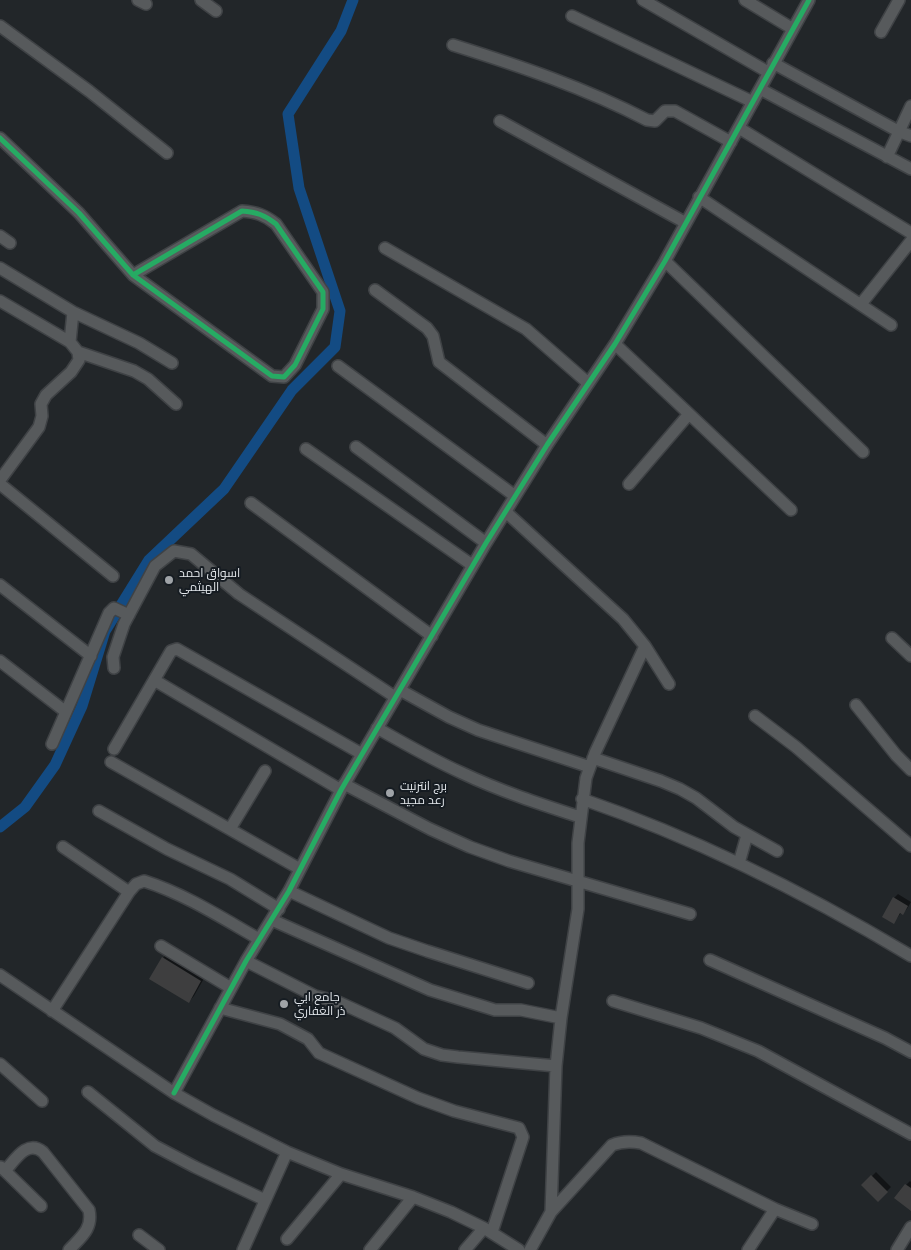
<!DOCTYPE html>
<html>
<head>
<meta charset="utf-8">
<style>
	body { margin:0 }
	canvas { display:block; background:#222629 }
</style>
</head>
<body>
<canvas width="911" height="1250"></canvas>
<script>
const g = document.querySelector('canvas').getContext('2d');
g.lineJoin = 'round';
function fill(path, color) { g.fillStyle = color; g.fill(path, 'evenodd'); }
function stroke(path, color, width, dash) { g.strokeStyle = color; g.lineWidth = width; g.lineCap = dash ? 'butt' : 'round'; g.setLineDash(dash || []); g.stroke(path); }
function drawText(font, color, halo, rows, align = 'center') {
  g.font = font + ' Mulish,Cairo,sans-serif'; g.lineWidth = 4; g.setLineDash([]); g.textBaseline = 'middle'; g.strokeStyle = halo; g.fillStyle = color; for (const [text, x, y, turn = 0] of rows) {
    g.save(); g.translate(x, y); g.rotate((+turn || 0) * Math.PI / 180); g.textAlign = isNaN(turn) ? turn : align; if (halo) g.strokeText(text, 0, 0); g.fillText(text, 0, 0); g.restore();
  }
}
fill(new Path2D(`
	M 898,894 L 911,902 L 907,909 L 903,913 L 901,913 L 894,922 L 894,898 Z
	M 168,952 L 206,975 L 194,996 L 189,1002 L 163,958 Z
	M 876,1172 L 891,1187 L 878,1200 L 863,1185 Z
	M 910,1181 L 911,1182 L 911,1209 L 906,1185 Z`), '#0007');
stroke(new Path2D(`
	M 0,827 L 25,807 L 55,765 L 82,706 L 105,631 L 149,560 L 224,489 L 292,390 L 335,347 L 340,311 L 299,188 L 288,114 L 341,31 L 353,0`), '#134b83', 11);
fill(new Path2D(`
	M 893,897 L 908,906 L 903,915 L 900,913 L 894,924 L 882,917 Z
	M 162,957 L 201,981 L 189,1003 L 149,979 Z
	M 871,1175 L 888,1192 L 878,1202 L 861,1185 Z
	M 905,1184 L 911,1188 L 911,1211 L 894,1198 Z`), '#3e3e3f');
const minor = new Path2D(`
	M 138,0 L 146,4
	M 201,0 L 216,11
	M 643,0 L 768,72
	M 745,0 L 793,29
	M 572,16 L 753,102
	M 0,26 L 89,91 L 167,153
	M 881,32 L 899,0
	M 453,45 C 520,66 585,88 647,120 L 655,121 L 665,111 L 675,111 L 731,142
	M 773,63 L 898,131 L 911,136
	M 760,89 L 911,169
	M 500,121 L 686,223
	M 739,128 L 911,233
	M 0,138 L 79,213 L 133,275 L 272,376 L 284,377 L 295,365 L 323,309 L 323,292 L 276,224 C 265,215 256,212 242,211 L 133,275
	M 887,157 L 911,106
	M 699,197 L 891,325
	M 0,236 L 10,243
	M 385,248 L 526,329 L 588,383
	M 665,261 L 863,452
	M 0,268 L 73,312 L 139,343 L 172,363
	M 375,290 L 427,328 L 433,336 L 439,362 L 547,445
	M 0,301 L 70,342 L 78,352 L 79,360 L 71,372 L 46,395 L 41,404 L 42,416 L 39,427 L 0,480
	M 861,304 L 911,241
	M 70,342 L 73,312
	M 615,344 L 791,510
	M 78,352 L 134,371 L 148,379 L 176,404
	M 338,366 L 515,496
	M 356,447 L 486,543
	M 306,449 L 472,565
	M 0,484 L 113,576
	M 629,484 L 689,414
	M 251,503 L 432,636
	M 506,512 L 623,619 L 645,646 L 669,684
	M 0,585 L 91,656
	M 892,638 L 911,656
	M 0,661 L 66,712
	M 114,668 L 113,657 L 124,624 L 155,566 L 174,551 L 191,554 L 239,594 L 395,697
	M 154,680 L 341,790
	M 400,690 L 449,717 L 478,730 L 590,767
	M 856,705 L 896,755 L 911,770
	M 755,716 L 796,747 L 911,846
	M 377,728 C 405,744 433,760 462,773 C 500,791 540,804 580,817
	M 52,744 L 109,613 L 114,608 L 129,615
	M 114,749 L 171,651 L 177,649 L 362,754
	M 593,758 L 661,781 L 680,789 L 696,798 L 734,827 L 777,851
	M 111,762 L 300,869
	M 344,784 L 430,829 L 470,847 L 509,861 L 690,914
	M 582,799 C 698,839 806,893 911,956
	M 99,811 L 167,849 L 230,879 L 279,909
	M 230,829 L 265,771
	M 63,847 L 129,892
	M 739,863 L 747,835
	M 289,891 L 389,938 L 427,951 L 528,983
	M 272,920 L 430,990 L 495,1010 L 521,1010 L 561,1018
	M 161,946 L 231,988
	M 710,960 L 885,1038 L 911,1052
	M 246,961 L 315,996 L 336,1001 L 395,1028 L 424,1049 L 442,1055 L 458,1057 L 556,1066
	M 0,975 L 174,1093 L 213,1115 L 287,1152 L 341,1174 L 413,1197 L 451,1212 L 484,1228 L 519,1250
	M 613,1001 L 701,1028 L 758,1051 L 911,1134
	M 220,1008 L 280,1024 L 308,1039 L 319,1053 L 418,1098 L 454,1111 L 519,1128 L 523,1137 L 492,1232
	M 52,1011 L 129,892 L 136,884 L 144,881 C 185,894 222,918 259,939
	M 0,1064 L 42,1101
	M 88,1092 L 155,1146 L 195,1167 L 265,1200
	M 174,1093 L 246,961 L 289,891 L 341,790 L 486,543 L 547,445 L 615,344 L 665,261 L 809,0
	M 1,1167 L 41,1206
	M 5,1171 C 15,1160 27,1139 43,1152 L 89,1210 C 93,1229 81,1237 69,1250
	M 551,1212 L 612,1145 C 622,1141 630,1141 641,1143 L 775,1209 L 812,1224
	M 139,1235 L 159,1250
	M 287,1239 L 341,1174
	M 243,1250 L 287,1152
	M 370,1250 L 413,1197
	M 465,1250 L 484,1228
	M 530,1250 L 551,1212 L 556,1066 L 561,1018 L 578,909 L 578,843 L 586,778 L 595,753 L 645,646
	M 748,1250 L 775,1209
	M 897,1250 L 911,1227`);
stroke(minor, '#3f4245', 14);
stroke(minor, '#575a5c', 11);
stroke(new Path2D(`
	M 0,138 L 79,213 L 133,275 L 272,376 L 284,377 L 295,365 L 323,309 L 323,292 L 276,224 C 265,215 256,212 242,211 L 133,275
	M 174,1093 L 246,961 L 289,891 L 341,790 L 486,543 L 547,445 L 615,344 L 665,261 L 809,0`), '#26ab63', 5);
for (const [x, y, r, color] of [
	[169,580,5,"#9fa3a7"],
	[390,793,5,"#9fa3a7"],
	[284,1004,5,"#9fa3a7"]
]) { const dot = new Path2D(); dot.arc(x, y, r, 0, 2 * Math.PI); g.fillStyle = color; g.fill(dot); stroke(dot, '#161c22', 2); }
drawText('12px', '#e3e7eb', '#161c22', [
	["اسواق احمد",179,573],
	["الهيثمي",179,587],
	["برج انترنيت",400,786],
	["رعد مجيد",400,800],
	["جامع ابي",294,997],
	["ذر الغفاري",294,1011]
], 'left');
</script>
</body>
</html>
